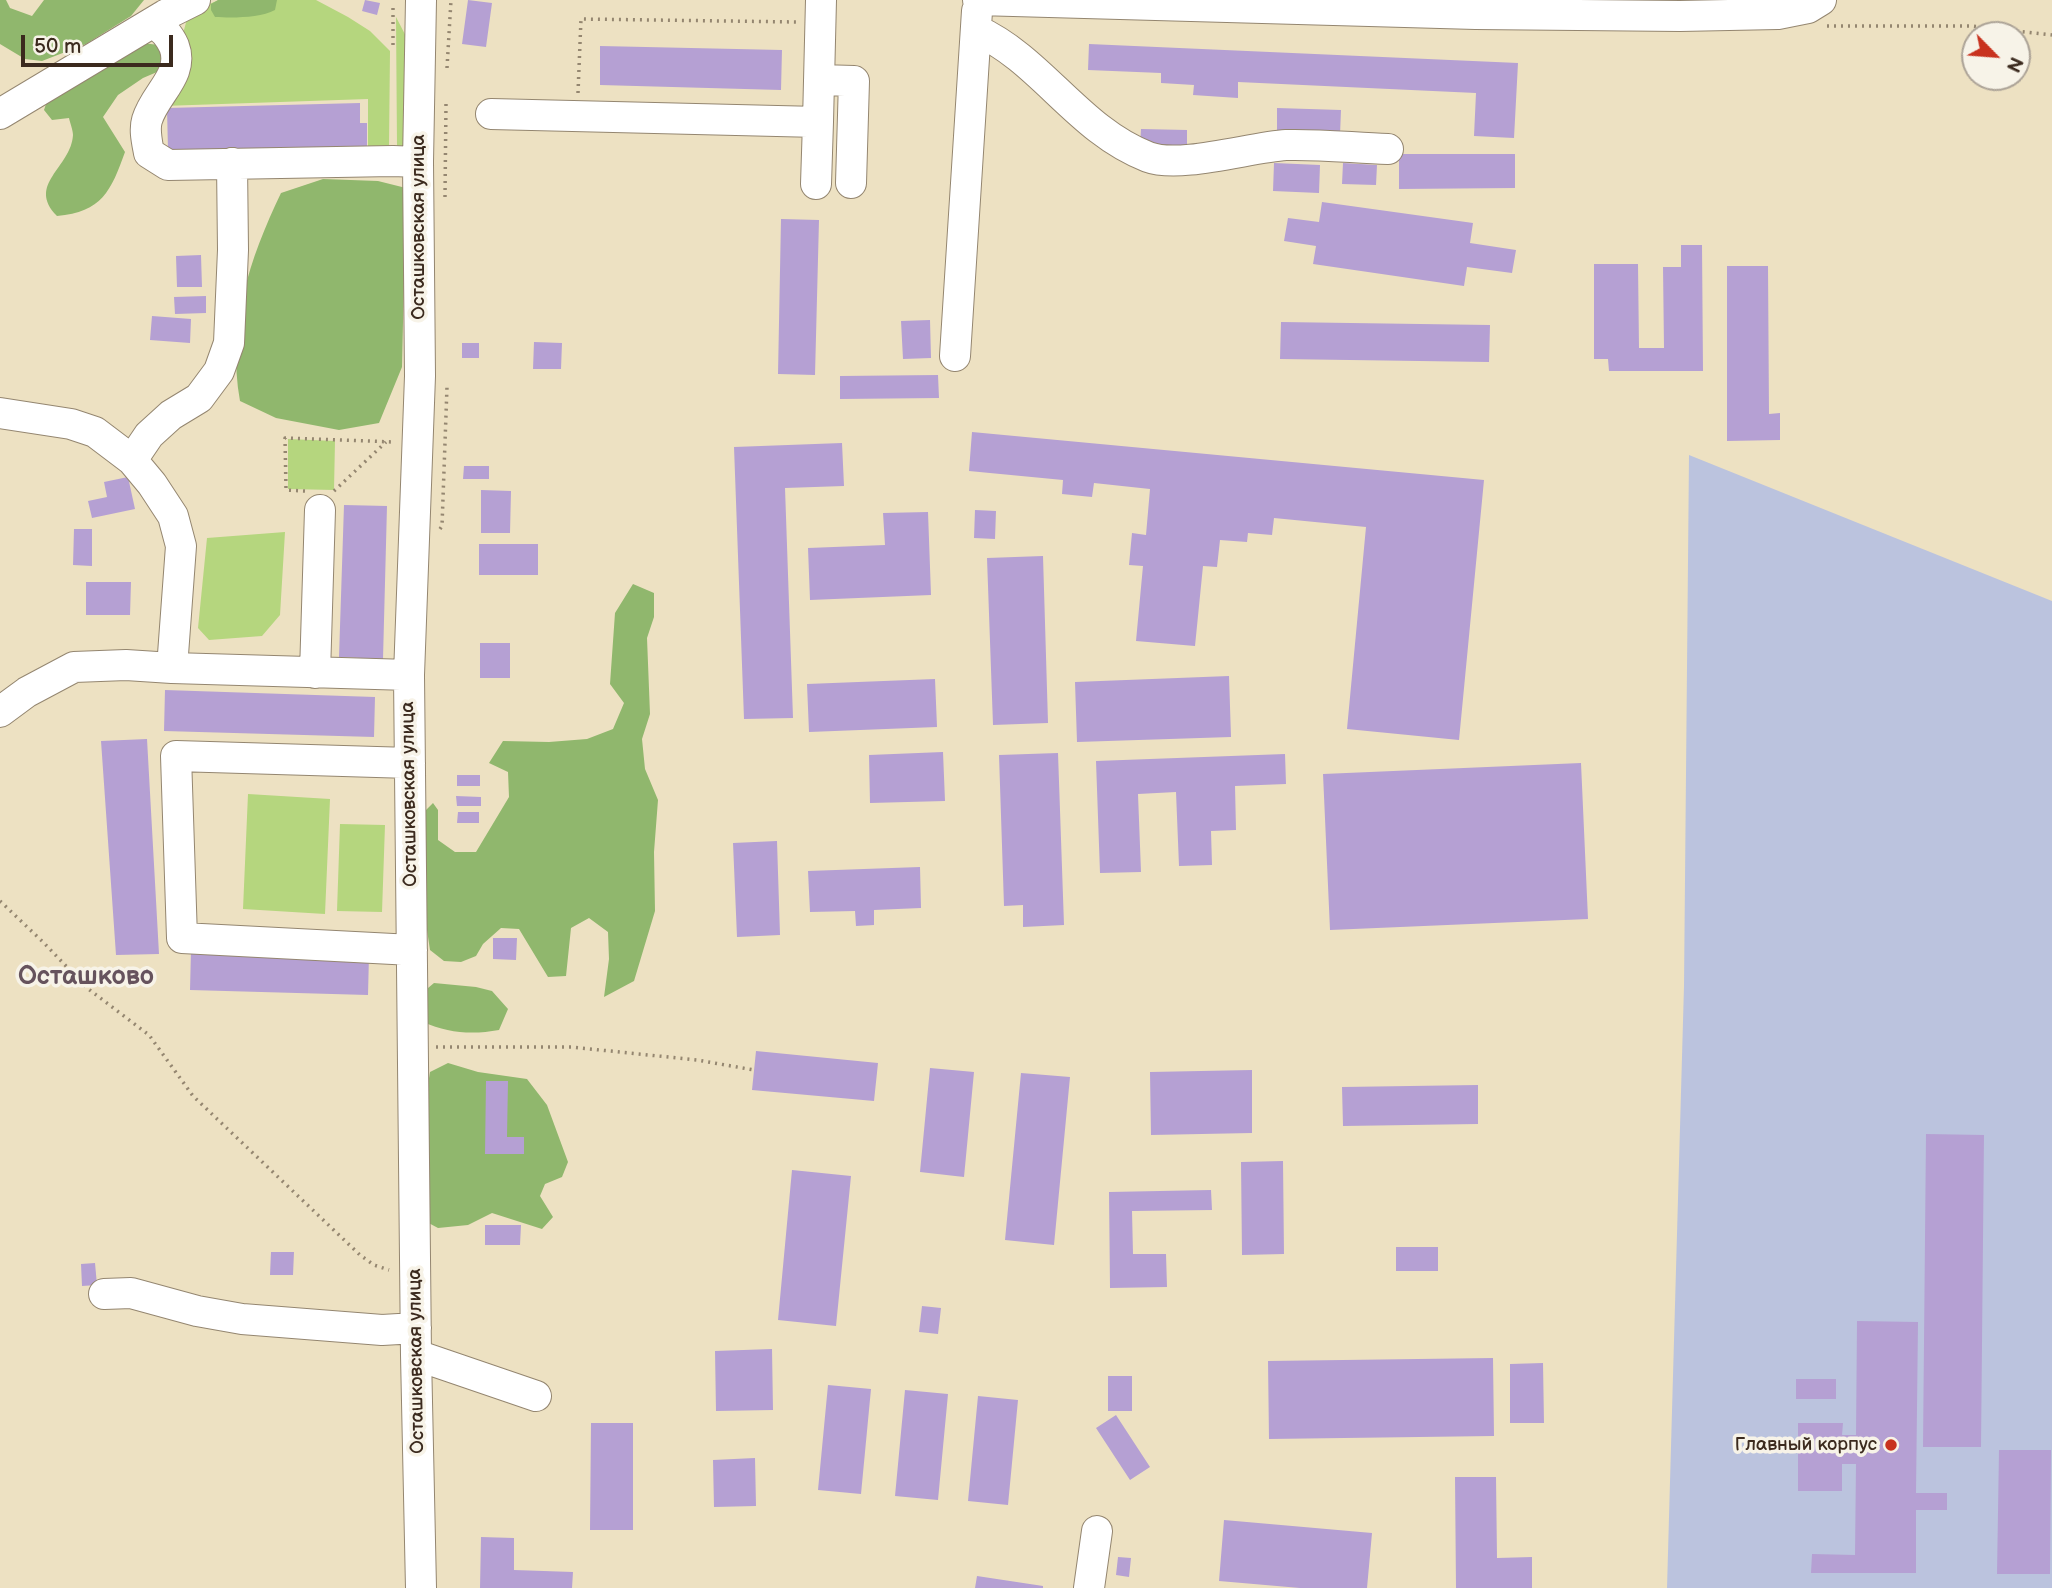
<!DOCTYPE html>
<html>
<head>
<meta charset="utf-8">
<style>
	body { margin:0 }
	#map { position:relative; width:2052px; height:1588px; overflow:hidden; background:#ede1c2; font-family:"Balsamiq Sans",sans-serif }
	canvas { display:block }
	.north { position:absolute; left:1961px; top:21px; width:70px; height:70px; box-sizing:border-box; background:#f7f3e8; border:2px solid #aca397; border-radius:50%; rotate:115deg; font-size:19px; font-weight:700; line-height:28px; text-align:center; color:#3b2a1e }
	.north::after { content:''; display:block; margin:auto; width:24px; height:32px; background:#c8321e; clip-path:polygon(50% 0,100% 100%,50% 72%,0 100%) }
	.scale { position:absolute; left:21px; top:35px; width:152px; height:32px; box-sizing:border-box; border:4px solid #3b2a1e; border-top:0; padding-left:9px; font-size:21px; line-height:24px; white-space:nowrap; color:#3b2a1e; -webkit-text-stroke:5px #f7f3e8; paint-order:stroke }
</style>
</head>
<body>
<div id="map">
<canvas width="2052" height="1588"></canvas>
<div class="north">N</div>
<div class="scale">50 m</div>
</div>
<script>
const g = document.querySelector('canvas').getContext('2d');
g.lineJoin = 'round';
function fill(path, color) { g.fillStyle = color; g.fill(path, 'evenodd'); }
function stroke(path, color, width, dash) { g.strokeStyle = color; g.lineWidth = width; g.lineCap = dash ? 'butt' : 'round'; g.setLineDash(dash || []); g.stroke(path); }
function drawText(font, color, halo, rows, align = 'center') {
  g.font = font + ' "Balsamiq Sans",sans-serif'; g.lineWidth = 7; g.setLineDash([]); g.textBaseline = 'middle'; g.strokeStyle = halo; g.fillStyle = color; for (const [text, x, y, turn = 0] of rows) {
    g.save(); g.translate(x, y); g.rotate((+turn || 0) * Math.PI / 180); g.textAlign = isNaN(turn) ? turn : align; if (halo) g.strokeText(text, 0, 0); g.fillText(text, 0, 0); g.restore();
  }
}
fill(new Path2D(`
	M 1689,455 L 2052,601 L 2052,1588 L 1667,1588 L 1684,986 Z`), '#bbc3de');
fill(new Path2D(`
	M 219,0 L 316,0 L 348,17 L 370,31 L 390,51 L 389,147 L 368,149 L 368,99 L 163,106 L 187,19 L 207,5 Z
	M 396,17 L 409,42 L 412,147 L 397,146 Z
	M 288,439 L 335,441 L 334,490 L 288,489 Z
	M 285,532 L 280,615 L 262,636 L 209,640 L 198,628 L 207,538 Z
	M 248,794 L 330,799 L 325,914 L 243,909 Z
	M 340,824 L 385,825 L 382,912 L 337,911 Z`), '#b5d67e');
fill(new Path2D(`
	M 0,0 L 6,0 L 10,8 L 32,16 L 44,0 L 144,0 L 131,16 L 86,44 L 42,61 L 25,59 L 0,44 Z
	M 218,0 L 277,0 L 275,10 C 260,18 233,18 215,17 L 211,10 L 211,4 Z
	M 142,43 L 159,45 L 171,66 L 143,78 L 118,95 L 103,117 L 125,152 C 111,191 102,212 57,216 C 26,184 71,168 73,135 C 73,130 70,123 69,118 L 52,120 L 44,110 L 47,101 Z
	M 323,179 L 378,181 L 406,188 L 402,367 L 379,423 L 339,430 L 276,418 L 240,401 C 227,326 249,260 281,193 Z
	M 633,584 L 654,593 L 654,617 L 647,638 L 650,714 L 642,739 L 645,769 L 658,800 L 654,852 L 655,911 L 634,981 L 604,997 L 609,959 L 608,932 L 589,918 L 571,928 L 566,976 L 548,977 L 519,929 L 501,928 L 483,944 L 476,956 L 461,962 L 444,961 L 430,950 L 424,910 L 424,812 L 433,803 L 438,810 L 438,840 L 455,852 L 476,852 L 509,797 L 508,772 L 489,763 L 503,741 L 549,742 L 587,739 L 613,729 L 624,703 L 610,684 L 615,613 Z
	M 434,983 L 476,987 L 492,991 L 508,1009 L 499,1030 C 472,1035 448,1033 423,1022 L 422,993 Z
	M 448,1063 L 478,1072 L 527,1079 L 547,1105 L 568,1162 L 562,1177 L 545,1184 L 540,1196 L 553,1217 L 542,1229 L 492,1213 L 468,1225 L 438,1228 L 423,1220 L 421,1128 L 430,1072 Z`), '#90b76d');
fill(new Path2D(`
	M 365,0 L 380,3 L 377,15 L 362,11 Z
	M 468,0 L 492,3 L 486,47 L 462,44 Z
	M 1089,44 L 1518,63 L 1514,138 L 1474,136 L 1476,93 L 1238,82 L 1238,98 L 1193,95 L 1194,85 L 1161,83 L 1161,73 L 1088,70 Z
	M 600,46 L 782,50 L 781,90 L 600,85 Z
	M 360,103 L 360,123 L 367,123 L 367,146 L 168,151 L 167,108 Z
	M 1277,108 L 1341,110 L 1340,135 L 1277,133 Z
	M 1141,129 L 1187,130 L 1187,149 L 1140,147 Z
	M 1399,154 L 1515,154 L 1515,188 L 1399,189 Z
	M 1274,163 L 1320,165 L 1319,193 L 1273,191 Z
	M 1343,163 L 1377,165 L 1376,185 L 1342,184 Z
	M 1322,202 L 1473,223 L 1470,243 L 1516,250 L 1512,273 L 1467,267 L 1464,286 L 1313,264 L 1316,246 L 1284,241 L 1288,218 L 1319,222 Z
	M 781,219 L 819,220 L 815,375 L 778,374 Z
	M 1681,245 L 1702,245 L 1703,371 L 1609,371 L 1608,359 L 1594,359 L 1594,264 L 1638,264 L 1639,348 L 1664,348 L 1663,267 L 1681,267 Z
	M 201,255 L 202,287 L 177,287 L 176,256 Z
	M 1727,266 L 1768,266 L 1769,414 L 1780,413 L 1780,440 L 1727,441 Z
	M 206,296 L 206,313 L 175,314 L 174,297 Z
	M 152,316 L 191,319 L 190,343 L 150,340 Z
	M 930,320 L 931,358 L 903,359 L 901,321 Z
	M 1281,322 L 1490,325 L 1489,362 L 1280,359 Z
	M 534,342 L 562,343 L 561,369 L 533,369 Z
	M 462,343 L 479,343 L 479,358 L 462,358 Z
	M 938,375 L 939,398 L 840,399 L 840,376 Z
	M 972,432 L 1484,480 L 1459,740 L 1347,729 L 1366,527 L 1274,518 L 1272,535 L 1248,533 L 1247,542 L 1220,540 L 1217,567 L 1203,566 L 1195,646 L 1136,641 L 1143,566 L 1129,565 L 1132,533 L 1146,535 L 1150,489 L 1094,483 L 1092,497 L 1062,494 L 1063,480 L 969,471 Z
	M 842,443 L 844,486 L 785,488 L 793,718 L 744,719 L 734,447 Z
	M 464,466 L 489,466 L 489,479 L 463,479 Z
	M 128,477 L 135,509 L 92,518 L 88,501 L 107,497 L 104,482 Z
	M 481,490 L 511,491 L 510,533 L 481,533 Z
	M 344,505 L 387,506 L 383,659 L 339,657 Z
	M 975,510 L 996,511 L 995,539 L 974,538 Z
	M 928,512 L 931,595 L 810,600 L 808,548 L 885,545 L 883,513 Z
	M 74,529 L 92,529 L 92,566 L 73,565 Z
	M 479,544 L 538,544 L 538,575 L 479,575 Z
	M 1043,556 L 1048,723 L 993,725 L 987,558 Z
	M 86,582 L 131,582 L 130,615 L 86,615 Z
	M 480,643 L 510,643 L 510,678 L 480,678 Z
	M 1229,676 L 1231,737 L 1077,742 L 1075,682 Z
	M 935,679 L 937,727 L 809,732 L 807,684 Z
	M 165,690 L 375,697 L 374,737 L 164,731 Z
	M 147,739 L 159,954 L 116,955 L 101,741 Z
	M 943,752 L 945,801 L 870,803 L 869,755 Z
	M 1058,753 L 1064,925 L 1023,927 L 1023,905 L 1004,906 L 999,755 Z
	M 1285,754 L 1286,784 L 1235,786 L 1236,830 L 1211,831 L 1212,865 L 1179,866 L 1176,792 L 1138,794 L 1141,872 L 1100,873 L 1096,761 Z
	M 1581,763 L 1588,919 L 1330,930 L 1323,774 Z
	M 457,775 L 480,775 L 480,786 L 457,786 Z
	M 456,796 L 481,797 L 481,806 L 457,806 Z
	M 458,812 L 479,812 L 479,823 L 457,823 Z
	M 777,841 L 780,935 L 737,937 L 733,843 Z
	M 920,867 L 921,908 L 874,910 L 874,925 L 856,926 L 855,911 L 810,912 L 808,871 Z
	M 493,938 L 517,938 L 516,960 L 493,959 Z
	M 191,950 L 369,955 L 368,995 L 190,990 Z
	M 756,1051 L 878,1063 L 874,1101 L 752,1090 Z
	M 930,1068 L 974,1072 L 964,1177 L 920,1172 Z
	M 1252,1070 L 1252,1133 L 1151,1135 L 1150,1072 Z
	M 1021,1073 L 1070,1077 L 1054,1245 L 1005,1240 Z
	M 486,1081 L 508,1081 L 507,1137 L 524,1137 L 524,1154 L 485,1154 Z
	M 1478,1085 L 1478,1124 L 1343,1126 L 1342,1087 Z
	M 1926,1134 L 1984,1135 L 1981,1447 L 1923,1447 Z
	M 1283,1161 L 1284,1254 L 1242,1255 L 1241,1162 Z
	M 792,1170 L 851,1176 L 836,1326 L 778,1320 Z
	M 1211,1190 L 1212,1210 L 1132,1211 L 1133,1254 L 1166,1254 L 1167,1287 L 1110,1288 L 1109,1192 Z
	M 485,1225 L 521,1225 L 520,1245 L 485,1245 Z
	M 1396,1247 L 1438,1247 L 1438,1271 L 1396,1271 Z
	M 271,1252 L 294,1252 L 293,1275 L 270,1275 Z
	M 95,1263 L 97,1285 L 82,1286 L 81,1264 Z
	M 922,1306 L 941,1308 L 938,1334 L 919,1332 Z
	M 1857,1321 L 1918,1322 L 1916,1493 L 1947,1493 L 1947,1510 L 1916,1510 L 1916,1573 L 1811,1573 L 1812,1554 L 1855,1555 L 1856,1464 L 1842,1464 L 1842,1491 L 1798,1491 L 1798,1423 L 1843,1423 L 1842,1435 L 1856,1435 Z
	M 772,1349 L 773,1410 L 716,1411 L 715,1351 Z
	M 1493,1358 L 1494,1436 L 1269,1439 L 1268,1361 Z
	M 1543,1363 L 1544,1423 L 1510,1423 L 1510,1364 Z
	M 1108,1376 L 1132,1376 L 1132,1411 L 1108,1411 Z
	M 1796,1379 L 1836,1379 L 1836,1399 L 1796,1399 Z
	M 828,1385 L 871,1389 L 861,1494 L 818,1490 Z
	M 905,1390 L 948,1394 L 938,1500 L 895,1496 Z
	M 978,1396 L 1018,1400 L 1008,1505 L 968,1501 Z
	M 1116,1415 L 1150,1467 L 1130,1480 L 1096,1428 Z
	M 591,1423 L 633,1423 L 633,1530 L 590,1530 Z
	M 1999,1450 L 2051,1450 L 2050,1574 L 1997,1574 Z
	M 755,1458 L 756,1506 L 714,1507 L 713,1460 Z
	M 1455,1477 L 1496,1477 L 1497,1558 L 1532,1557 L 1532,1588 L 1456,1588 Z
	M 1224,1520 L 1372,1533 L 1367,1588 L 1300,1588 L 1219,1581 Z
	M 481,1537 L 514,1538 L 514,1570 L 573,1572 L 572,1588 L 480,1588 Z
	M 1118,1557 L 1131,1558 L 1129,1577 L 1116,1575 Z
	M 977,1576 L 1043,1586 L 1043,1588 L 975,1588 Z`), '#b5a0d3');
const minor = new Path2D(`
	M 978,0 L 1476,14 L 1680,16 L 1778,14 L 1808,8 L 1821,0
	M 153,23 C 163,28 169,35 174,46 C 185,75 155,93 147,120 C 144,130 147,142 149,153 L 168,165 L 393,161 L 418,162
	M 976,30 C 1042,60 1078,130 1148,157 C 1180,169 1251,147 1286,145 C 1320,144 1355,148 1388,149
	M 819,80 L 854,81 L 851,183
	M 0,114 L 165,15 L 195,0
	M 491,114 L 818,122 L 821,0
	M 816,184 L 818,122
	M 955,356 L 977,11
	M 0,413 L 71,424 L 95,432 L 132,460 L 152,484 L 173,516 L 181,546 L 172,668 L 126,665 L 74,667 L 27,692 L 0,712
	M 132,460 L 149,435 L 171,415 L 199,398 L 219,371 L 229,343 L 233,250 L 232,163
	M 172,668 L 409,675
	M 315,673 L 320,510
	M 410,763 L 176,756 L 182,938 L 412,950
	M 104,1294 L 131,1293 L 197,1311 L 242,1319 L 382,1330 L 416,1328
	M 416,1355 L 536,1396
	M 421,1588 L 416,1355 L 409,675 L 420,376 L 418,162 L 421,0
	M 1089,1588 L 1097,1531`);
stroke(minor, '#948670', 32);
stroke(new Path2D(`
	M 393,8 L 393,45
	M 1827,26 L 1972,26 L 2052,35
	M 447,68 L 451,0
	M 578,93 L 581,19 L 797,22
	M 445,197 L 446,103
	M 305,491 L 286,490 L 285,438 L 394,442
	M 334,491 L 386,442
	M 440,529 L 442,526 L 447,387
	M 0,901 L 43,942 L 87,988 L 149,1035 L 193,1096 L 360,1255 L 374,1265 L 389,1270
	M 436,1047 L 571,1047 L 697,1060 L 754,1070`), '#948670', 3.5, [2, 5]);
stroke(minor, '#fff', 30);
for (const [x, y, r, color] of [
	[1891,1445,7,"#c8321e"]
]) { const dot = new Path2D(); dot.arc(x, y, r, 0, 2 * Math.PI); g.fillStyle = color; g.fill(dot); stroke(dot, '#f7f3e8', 2.5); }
drawText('19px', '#3b2a1e', '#f7f3e8', [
	["Осташковская улица",419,227,-90],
	["Осташковская улица",410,794,-91],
	["Осташковская улица",417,1361,-91]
]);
drawText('19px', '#3b2a1e', '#f7f3e8', [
	["Главный корпус",1877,1445]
], 'right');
drawText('bold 26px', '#66535d', '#f7f3e8', [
	["Осташково",86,977]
]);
</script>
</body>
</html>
